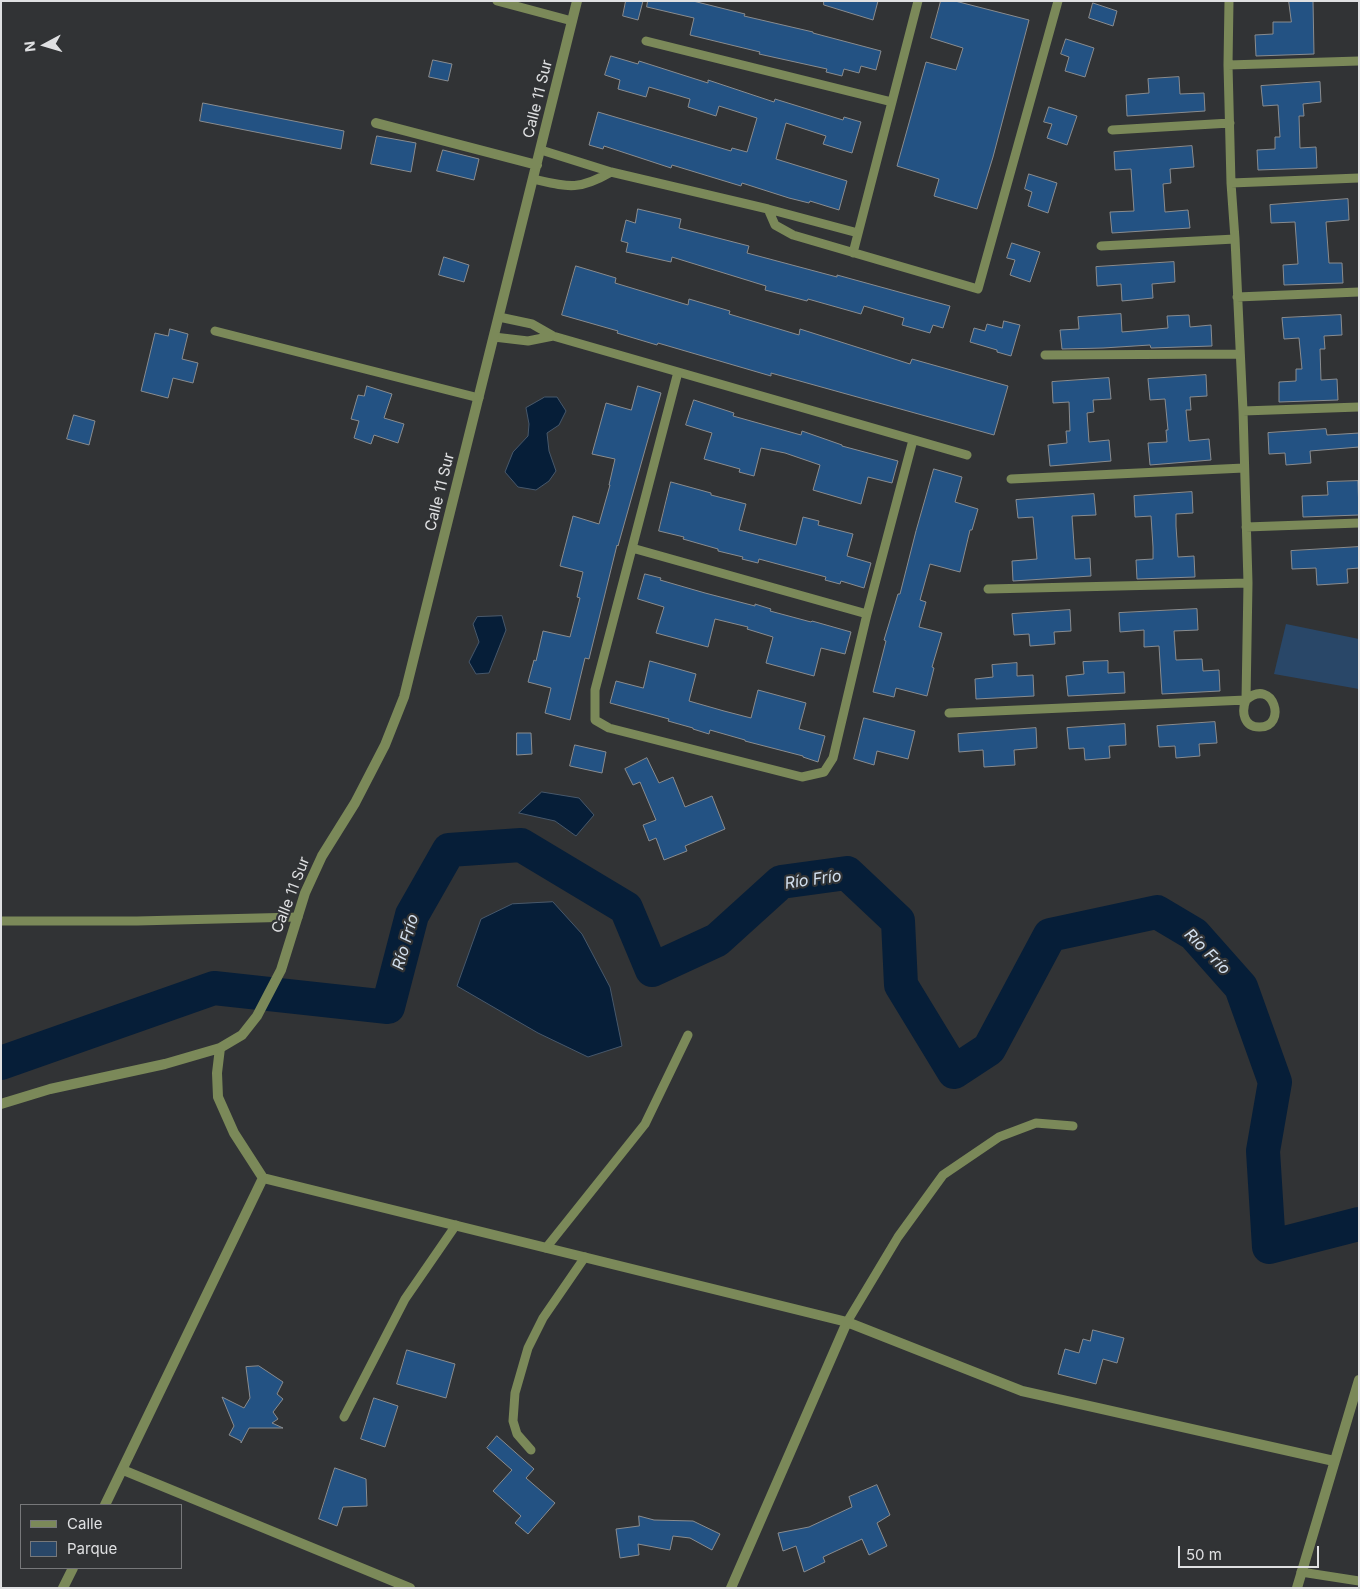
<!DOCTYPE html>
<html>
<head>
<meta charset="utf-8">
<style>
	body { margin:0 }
	#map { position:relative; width:1360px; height:1589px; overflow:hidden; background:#313335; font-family:Inter,sans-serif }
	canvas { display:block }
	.frame { position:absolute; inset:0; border:2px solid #dfe0e2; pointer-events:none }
	.legend { position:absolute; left:20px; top:1504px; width:162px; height:65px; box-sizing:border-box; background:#313335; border:1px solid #77787a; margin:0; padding:6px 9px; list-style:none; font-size:15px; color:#dfe0e2 }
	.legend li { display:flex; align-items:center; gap:10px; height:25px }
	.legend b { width:25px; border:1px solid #77787a }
	.north { position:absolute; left:20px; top:20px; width:50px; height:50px; -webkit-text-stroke:4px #313335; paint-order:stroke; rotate:264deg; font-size:14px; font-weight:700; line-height:20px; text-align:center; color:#dfe0e2 }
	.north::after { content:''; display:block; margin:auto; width:18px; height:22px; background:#dfe0e2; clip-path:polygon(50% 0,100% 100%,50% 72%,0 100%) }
	.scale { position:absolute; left:1178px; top:1546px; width:141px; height:22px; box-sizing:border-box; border:2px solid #dfe0e2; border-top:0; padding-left:6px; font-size:15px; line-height:18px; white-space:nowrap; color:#dfe0e2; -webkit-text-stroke:4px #313335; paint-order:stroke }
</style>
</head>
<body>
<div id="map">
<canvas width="1360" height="1589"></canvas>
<div class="frame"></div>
<ul class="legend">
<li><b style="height:6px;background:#7b8959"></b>Calle</li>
<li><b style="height:14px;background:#294768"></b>Parque</li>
</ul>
<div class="north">N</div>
<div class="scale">50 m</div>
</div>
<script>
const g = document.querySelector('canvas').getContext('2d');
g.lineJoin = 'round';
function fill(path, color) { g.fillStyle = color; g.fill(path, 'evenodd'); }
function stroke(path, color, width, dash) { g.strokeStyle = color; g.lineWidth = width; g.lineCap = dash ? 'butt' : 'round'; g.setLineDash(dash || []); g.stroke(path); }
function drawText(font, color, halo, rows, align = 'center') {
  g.font = font + ' Inter,sans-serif'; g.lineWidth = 4.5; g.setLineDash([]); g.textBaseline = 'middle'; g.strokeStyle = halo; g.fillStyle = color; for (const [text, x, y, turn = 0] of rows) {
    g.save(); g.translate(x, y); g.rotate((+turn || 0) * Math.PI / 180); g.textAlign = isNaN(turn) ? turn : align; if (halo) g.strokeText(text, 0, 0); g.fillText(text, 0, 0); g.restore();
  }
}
fill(new Path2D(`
	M 1286,624 L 1359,639 L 1359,689 L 1274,674 Z`), '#294768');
const water = new Path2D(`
	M 545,397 L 557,397 L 566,411 L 559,425 L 547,433 L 549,451 L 556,471 L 549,481 L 536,490 L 518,487 L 505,472 L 513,452 L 528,436 L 529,424 L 526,408 Z
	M 502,616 L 506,630 L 489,673 L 476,674 L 469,662 L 479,642 L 473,624 L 477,617 Z
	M 542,792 L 579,798 L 594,815 L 576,836 L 555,821 L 519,813 Z
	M 553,902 L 582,934 L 610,987 L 622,1046 L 588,1057 L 538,1033 L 457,986 L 481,919 L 512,904 Z`);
fill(water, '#061e38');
stroke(water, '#47586b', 1);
stroke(new Path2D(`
	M 1,1063 L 214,988 L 388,1007 L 412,915 L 449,850 L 521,845 L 626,908 L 652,970 L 717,940 L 781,882 L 847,873 L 898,921 L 901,985 L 954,1072 L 989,1049 L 1050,935 L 1157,912 L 1194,934 L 1241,987 L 1275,1082 L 1263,1151 L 1269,1247 L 1359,1224`), '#061e38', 34);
const building = new Path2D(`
	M 626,1 L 643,1 L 638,20 L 623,16 Z
	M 648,1 L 693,1 L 745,14 L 744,16 L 813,32 L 813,33 L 881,51 L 876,70 L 861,66 L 859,73 L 844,69 L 842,76 L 826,72 L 827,69 L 759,54 L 760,52 L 690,35 L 694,18 L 647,7 Z
	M 824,1 L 878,1 L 873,20 L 824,5 Z
	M 941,1 L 955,1 L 1029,20 L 993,157 L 977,209 L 934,196 L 939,179 L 897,166 L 926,62 L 956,70 L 963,48 L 931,38 Z
	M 1289,1 L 1313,1 L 1314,54 L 1256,56 L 1255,35 L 1273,34 L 1273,22 L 1291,22 Z
	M 1093,3 L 1117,11 L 1113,26 L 1089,18 Z
	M 1066,39 L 1094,48 L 1085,77 L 1065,71 L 1069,57 L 1061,54 Z
	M 611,56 L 638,64 L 639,61 L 708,83 L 708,80 L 774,102 L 775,99 L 843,120 L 844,117 L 861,122 L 852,153 L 823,144 L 826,136 L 786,123 L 776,159 L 847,181 L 839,210 L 810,201 L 809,203 L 789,198 L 742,183 L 741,186 L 672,165 L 671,168 L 604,146 L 603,149 L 589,145 L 598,112 L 731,151 L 732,148 L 747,152 L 757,118 L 719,106 L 716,116 L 688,107 L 690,99 L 649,87 L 646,97 L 618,89 L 620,80 L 605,75 Z
	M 433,60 L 452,64 L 448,81 L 429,77 Z
	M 1179,77 L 1180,94 L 1204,93 L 1205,111 L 1127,116 L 1126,95 L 1149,93 L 1148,79 Z
	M 1320,82 L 1321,102 L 1303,104 L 1304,116 L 1299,116 L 1300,148 L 1316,147 L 1317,168 L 1258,170 L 1257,150 L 1275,149 L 1275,137 L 1280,137 L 1278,105 L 1263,106 L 1261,86 Z
	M 203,103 L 344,131 L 341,149 L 200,121 Z
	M 1049,107 L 1077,116 L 1067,145 L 1047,138 L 1052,124 L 1044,122 Z
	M 377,136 L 416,143 L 411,172 L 371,164 Z
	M 1192,146 L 1194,167 L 1170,169 L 1171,183 L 1163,184 L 1165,212 L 1188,210 L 1190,228 L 1112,233 L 1110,212 L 1134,211 L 1131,169 L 1115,170 L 1114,152 Z
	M 443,150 L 479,159 L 474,180 L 437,171 Z
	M 1029,174 L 1057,183 L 1048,213 L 1028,206 L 1032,192 L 1025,189 Z
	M 1348,199 L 1349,220 L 1326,222 L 1329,263 L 1342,263 L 1343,283 L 1284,285 L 1283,265 L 1298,264 L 1295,222 L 1271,223 L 1270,205 Z
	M 638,209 L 681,219 L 679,228 L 749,246 L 747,253 L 837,277 L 837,275 L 950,306 L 943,328 L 933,325 L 930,333 L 902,325 L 904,318 L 864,306 L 861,314 L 808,299 L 807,301 L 765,290 L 766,286 L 672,257 L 671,262 L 626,252 L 628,243 L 621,241 L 626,220 L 635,223 Z
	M 1012,243 L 1040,252 L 1030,282 L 1010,275 L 1015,260 L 1007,258 Z
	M 444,257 L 469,265 L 464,282 L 439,275 Z
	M 1174,262 L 1175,282 L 1152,284 L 1153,298 L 1122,301 L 1121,284 L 1097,286 L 1096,267 Z
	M 576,266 L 616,278 L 615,283 L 688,305 L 689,299 L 730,311 L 729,314 L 799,335 L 800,329 L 910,364 L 912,359 L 1008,386 L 994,435 L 771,373 L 771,376 L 658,343 L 657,345 L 617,333 L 618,331 L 562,315 Z
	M 1121,314 L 1122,332 L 1168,328 L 1167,316 L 1189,315 L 1190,327 L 1211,325 L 1212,346 L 1151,348 L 1150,345 L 1103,348 L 1062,349 L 1060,330 L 1079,329 L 1078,317 Z
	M 1341,315 L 1342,335 L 1324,336 L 1325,349 L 1320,349 L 1321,380 L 1337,379 L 1338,400 L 1279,402 L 1279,382 L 1296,381 L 1296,369 L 1302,369 L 1299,338 L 1284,339 L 1282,318 Z
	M 1004,321 L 1020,325 L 1011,356 L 997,352 L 997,350 L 970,342 L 974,328 L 985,331 L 987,324 L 1002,328 Z
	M 170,329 L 188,334 L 182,359 L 198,363 L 193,383 L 173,378 L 168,398 L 141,391 L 155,333 L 168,336 Z
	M 1206,375 L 1207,396 L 1190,397 L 1191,410 L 1186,410 L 1189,441 L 1209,439 L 1211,460 L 1150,465 L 1148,443 L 1167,442 L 1166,430 L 1168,430 L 1165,399 L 1150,400 L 1148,379 Z
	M 1109,378 L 1111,399 L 1093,400 L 1094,412 L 1087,413 L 1089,442 L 1109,440 L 1111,461 L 1050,466 L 1048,445 L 1067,443 L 1066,431 L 1070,431 L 1069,402 L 1053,403 L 1052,382 Z
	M 367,386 L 392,394 L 384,418 L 404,424 L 398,443 L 374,435 L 371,444 L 354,438 L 359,421 L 351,419 L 358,395 L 364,396 Z
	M 638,386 L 661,393 L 618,546 L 617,545 L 589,659 L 585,658 L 570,720 L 545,713 L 551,688 L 528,682 L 534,660 L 536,661 L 543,631 L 570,637 L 580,598 L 577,597 L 583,572 L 560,566 L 573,516 L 599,524 L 610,485 L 609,485 L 615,459 L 592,454 L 606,403 L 631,410 Z
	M 694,400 L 734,413 L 733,416 L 801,435 L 802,431 L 842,445 L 842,446 L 898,461 L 892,483 L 868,477 L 861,504 L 813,490 L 820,465 L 785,453 L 761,448 L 754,476 L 739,472 L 740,469 L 704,459 L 712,433 L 686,425 Z
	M 74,415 L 95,421 L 89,445 L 67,439 Z
	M 1326,429 L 1327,435 L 1359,433 L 1359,447 L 1310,451 L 1311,463 L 1286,465 L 1285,453 L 1269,454 L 1268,433 Z
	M 934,469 L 962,477 L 955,502 L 978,509 L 972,530 L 970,530 L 960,572 L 930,564 L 920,600 L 926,602 L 919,627 L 942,633 L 932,667 L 934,668 L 927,696 L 896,688 L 894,697 L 873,692 L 886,641 L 884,640 L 898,594 L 900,594 L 916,531 Z
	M 1358,481 L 1359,515 L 1303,517 L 1302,496 L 1328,495 L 1327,482 Z
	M 671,482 L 711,493 L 711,495 L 746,504 L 739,530 L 796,545 L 803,517 L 819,521 L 818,525 L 853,534 L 847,556 L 871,563 L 864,588 L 841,581 L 840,584 L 825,580 L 826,577 L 759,559 L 758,563 L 742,559 L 743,557 L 718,551 L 718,549 L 683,539 L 684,537 L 659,531 Z
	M 1192,492 L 1193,513 L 1176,514 L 1176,526 L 1178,557 L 1194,556 L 1195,577 L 1137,579 L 1136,560 L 1153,559 L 1153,547 L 1151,516 L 1135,517 L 1134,496 Z
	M 1094,494 L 1096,515 L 1072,516 L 1075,559 L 1090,558 L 1091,576 L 1013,581 L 1012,561 L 1037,559 L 1033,517 L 1018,518 L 1016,500 Z
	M 1359,547 L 1359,568 L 1347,569 L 1348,583 L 1317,585 L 1316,568 L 1292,569 L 1291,551 Z
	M 645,574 L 661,578 L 660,580 L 705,593 L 755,606 L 755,604 L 771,609 L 770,611 L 811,622 L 812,621 L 851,632 L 845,654 L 821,648 L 814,676 L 766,663 L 773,637 L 747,629 L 748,627 L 715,619 L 708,647 L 656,633 L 664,607 L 638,599 Z
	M 1197,609 L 1198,630 L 1174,631 L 1176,660 L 1202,659 L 1203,671 L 1219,670 L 1220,691 L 1162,694 L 1159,646 L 1144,647 L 1144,630 L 1120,632 L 1119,613 Z
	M 1070,610 L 1071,631 L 1054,632 L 1055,644 L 1030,646 L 1029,634 L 1014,635 L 1012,614 Z
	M 650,661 L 696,674 L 689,701 L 724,711 L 751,718 L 758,690 L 806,703 L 799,729 L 825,736 L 818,762 L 803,757 L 803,756 L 745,741 L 745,740 L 710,730 L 709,734 L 693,729 L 693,728 L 668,721 L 669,719 L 610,703 L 616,681 L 643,688 Z
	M 1108,661 L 1108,673 L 1124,672 L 1125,693 L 1068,696 L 1066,676 L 1084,674 L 1083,662 Z
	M 1017,663 L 1017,676 L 1033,675 L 1034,696 L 976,699 L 975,679 L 993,677 L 992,665 Z
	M 864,718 L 915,731 L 908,759 L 877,751 L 874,765 L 854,759 Z
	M 1215,722 L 1217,743 L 1199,744 L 1200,756 L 1176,758 L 1175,746 L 1159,747 L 1157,726 Z
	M 1125,724 L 1126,745 L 1109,746 L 1110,758 L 1085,760 L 1084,748 L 1069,749 L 1067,728 Z
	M 1036,728 L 1037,748 L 1014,750 L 1015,765 L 984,767 L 983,750 L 959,752 L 958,734 Z
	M 517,733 L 531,733 L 532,754 L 517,755 Z
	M 575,745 L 606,752 L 602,773 L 570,766 Z
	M 647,758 L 659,783 L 673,777 L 685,807 L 712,796 L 725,829 L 685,846 L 687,851 L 664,860 L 656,838 L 649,841 L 643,825 L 656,820 L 640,782 L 633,785 L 625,769 Z
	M 1093,1330 L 1124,1338 L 1117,1363 L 1103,1359 L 1096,1384 L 1058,1374 L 1065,1349 L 1079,1353 L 1083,1339 L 1090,1341 Z
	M 407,1350 L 455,1364 L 446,1398 L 397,1384 Z
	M 259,1366 L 283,1382 L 277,1394 L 283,1399 L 273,1412 L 278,1419 L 272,1423 L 283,1428 L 249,1428 L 241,1443 L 241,1441 L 229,1435 L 234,1426 L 222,1397 L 244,1408 L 250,1398 L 246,1367 Z
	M 374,1398 L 398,1406 L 385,1447 L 361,1439 Z
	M 497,1436 L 534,1469 L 526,1478 L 555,1503 L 528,1534 L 515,1523 L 521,1516 L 493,1491 L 512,1470 L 487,1448 Z
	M 335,1468 L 366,1479 L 367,1506 L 343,1507 L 337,1526 L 319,1519 Z
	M 877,1485 L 890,1515 L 877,1523 L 887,1546 L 869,1555 L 862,1539 L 823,1557 L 825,1562 L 804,1572 L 796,1546 L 783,1551 L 778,1533 L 809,1527 L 852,1507 L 849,1497 Z
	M 639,1516 L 654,1520 L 693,1521 L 720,1534 L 712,1550 L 690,1538 L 673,1536 L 670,1550 L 638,1544 L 639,1555 L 620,1558 L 616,1529 L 639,1526 Z`);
fill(building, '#235283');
stroke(building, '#898c8f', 1);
stroke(new Path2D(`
	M 497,1 L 572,21
	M 646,41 L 892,102
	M 1228,65 L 1359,61
	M 1112,130 L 1230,123
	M 541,150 L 611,172 L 768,209 L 858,233
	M 533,179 C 568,187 578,191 611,172
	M 1231,183 L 1359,178
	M 768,209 L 775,225 L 793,235 L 978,289 L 1058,1
	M 1101,246 L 1235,239
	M 853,253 L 918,1
	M 1237,297 L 1359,292
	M 499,317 L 532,324 L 553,336 L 967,455
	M 215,331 L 479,398
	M 494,337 L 528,341 L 553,336
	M 1045,355 L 1239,354
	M 678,372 L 595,690 L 595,720 L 609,728 L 802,777 L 824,772 L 833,758 L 867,614 L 913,440
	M 1243,411 L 1359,407
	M 1011,479 L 1244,468
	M 1246,527 L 1359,523
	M 632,548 L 867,614
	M 988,589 L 1248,583
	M 949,713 L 1246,700 C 1274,676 1288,728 1259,727 C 1244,727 1241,712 1246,700 L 1248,583 L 1243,411 L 1235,239 L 1231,183 L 1228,65 L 1229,1
	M 1,921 L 137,921 L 298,917
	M 546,1248 L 645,1124 L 688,1035
	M 847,1322 L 898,1237 L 943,1175 L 999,1137 L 1036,1123 L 1073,1126
	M 344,1417 L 405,1299 L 456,1225
	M 531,1450 L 517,1434 L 513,1421 L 515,1393 L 528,1348 L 543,1318 L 585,1257
	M 1301,1572 L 1359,1581`), '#7b8959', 9);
stroke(new Path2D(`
	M 376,123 L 537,165
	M 220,1048 L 217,1073 L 218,1097 L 234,1133 L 263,1178 L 847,1322
	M 1,1104 L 50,1089 L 165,1064 L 220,1048 L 242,1035 L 257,1016 L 281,970 L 305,893 L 322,856 L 355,803 L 385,745 L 404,697 L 577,1
	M 123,1470 L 410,1588
	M 105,1505 L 263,1178
	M 63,1588 L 73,1568
	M 731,1588 L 847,1322 L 1022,1391 L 1334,1461
	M 1297,1588 L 1359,1380`), '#7b8959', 10);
drawText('15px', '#dfe0e2', '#313335', [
	["Calle 11 Sur",538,99,-76],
	["Calle 11 Sur",440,492,-76],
	["Calle 11 Sur",291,895,-69]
]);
drawText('italic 16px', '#d3e0ef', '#313335', [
	["Río Frío",813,880,-8],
	["Río Frío",406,942,-74],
	["Río Frío",1207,952,45]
]);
</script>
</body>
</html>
